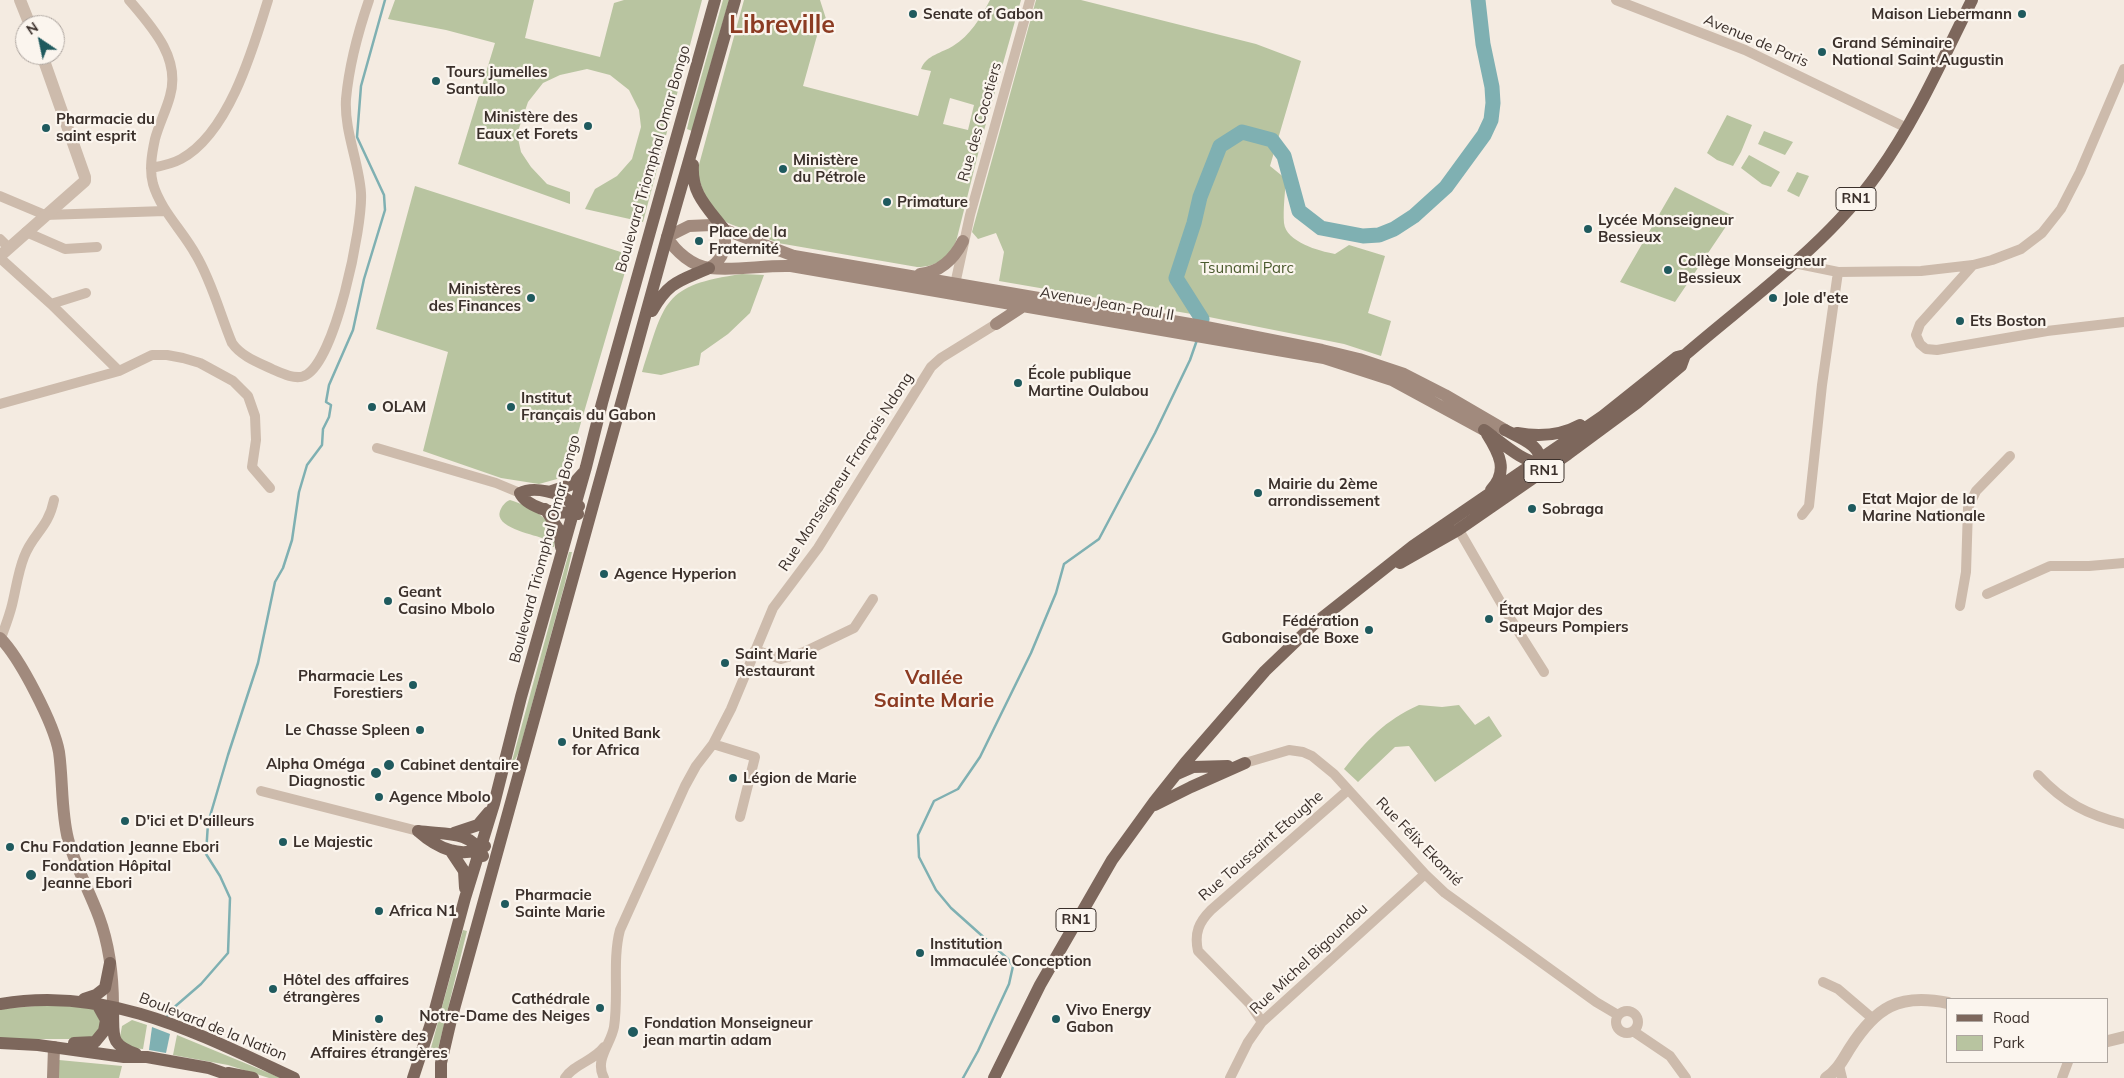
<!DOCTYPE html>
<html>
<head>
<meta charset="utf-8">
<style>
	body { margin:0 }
	#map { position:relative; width:2124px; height:1078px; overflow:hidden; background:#f4ebe1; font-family:Mulish,sans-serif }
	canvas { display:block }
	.legend { position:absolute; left:1946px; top:998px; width:162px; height:65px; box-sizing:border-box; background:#fbf5ee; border:1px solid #aea6a0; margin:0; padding:6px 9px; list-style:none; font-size:15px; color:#3b302b }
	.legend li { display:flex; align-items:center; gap:10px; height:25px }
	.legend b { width:25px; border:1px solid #aea6a0 }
	.north { position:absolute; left:15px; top:15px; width:50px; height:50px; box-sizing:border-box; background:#fbf5ee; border:1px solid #aea6a0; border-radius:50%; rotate:326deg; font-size:14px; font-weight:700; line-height:20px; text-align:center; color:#3b302b }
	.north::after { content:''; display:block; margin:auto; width:18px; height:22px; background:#1f5a5e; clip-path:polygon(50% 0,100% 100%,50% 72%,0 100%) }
</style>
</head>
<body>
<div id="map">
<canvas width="2124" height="1078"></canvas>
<ul class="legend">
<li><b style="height:6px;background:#7d675c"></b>Road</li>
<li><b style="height:14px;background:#b8c4a0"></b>Park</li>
</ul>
<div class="north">N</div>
</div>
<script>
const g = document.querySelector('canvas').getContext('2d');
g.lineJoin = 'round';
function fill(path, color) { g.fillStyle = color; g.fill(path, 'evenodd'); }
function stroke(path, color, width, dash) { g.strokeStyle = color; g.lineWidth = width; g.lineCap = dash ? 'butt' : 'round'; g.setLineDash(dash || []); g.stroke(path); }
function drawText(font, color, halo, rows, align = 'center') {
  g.font = font + ' Mulish,sans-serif'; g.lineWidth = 4.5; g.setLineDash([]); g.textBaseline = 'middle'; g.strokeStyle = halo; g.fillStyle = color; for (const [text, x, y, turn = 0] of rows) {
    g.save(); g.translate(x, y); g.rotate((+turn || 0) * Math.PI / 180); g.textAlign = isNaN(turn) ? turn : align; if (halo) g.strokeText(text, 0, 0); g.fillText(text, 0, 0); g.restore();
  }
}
fill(new Path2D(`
	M 395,0 L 534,0 L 525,38 L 600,57 L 614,3 L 624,0 L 702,0 L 643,222 L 585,209 L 595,189 L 617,176 L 632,159 L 641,127 L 639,110 L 629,90 L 610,75 L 587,69 L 560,75 L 543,83 L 528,102 L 517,134 L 521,152 L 531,167 L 547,184 L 570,192 L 570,204 L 458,164 L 495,43 L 446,30 L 388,19 Z
	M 723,0 L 729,0 L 692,131 L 687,129 L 690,116 Z
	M 744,0 L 820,0 L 828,25 L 820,25 L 803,86 L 918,116 L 931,71 L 921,69 C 926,55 942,53 953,46 C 970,36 981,17 990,0 L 1021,0 L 983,134 L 957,238 C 951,257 937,267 917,267 L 778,243 L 728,223 C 709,212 703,191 697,172 ZM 950,98 L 974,105 L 968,130 L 943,124 Z
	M 1036,0 L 1081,0 L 1256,44 L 1301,61 L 1270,166 L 1286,179 C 1285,193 1283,209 1284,223 C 1286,242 1319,251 1335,254 L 1349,245 L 1385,256 L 1368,313 L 1391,321 L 1381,356 L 1344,344 L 1209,317 L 999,281 L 1004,252 L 996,233 L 978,239 L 972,232 Z
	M 1727,115 L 1752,125 L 1741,152 L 1733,166 L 1717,160 L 1707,153 Z
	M 1764,131 L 1793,142 L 1785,155 L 1758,144 Z
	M 1749,155 L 1780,172 L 1771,187 L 1762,184 L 1741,168 Z
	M 1797,172 L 1809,176 L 1799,197 L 1787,191 Z
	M 415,186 L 630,255 L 570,460 L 557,479 L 539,484 L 501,478 L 423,451 L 448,352 L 376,329 Z
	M 1675,187 L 1733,216 L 1675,302 L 1620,282 Z
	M 742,274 L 764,275 L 750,313 L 728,334 L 701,353 L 699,365 L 661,375 L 642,372 C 665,302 662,285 742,274 Z
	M 510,500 C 530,506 561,522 554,547 L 547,546 L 546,542 L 542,538 C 531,534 494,527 500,511 C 502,506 505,502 510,500 Z
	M 569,552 L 572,552 L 565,583 L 519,752 L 514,762 L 512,761 Z
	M 1419,705 L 1442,707 L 1459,705 L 1475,725 L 1489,716 L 1502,736 L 1435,782 L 1409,746 L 1395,747 L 1358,782 L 1344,769 C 1368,739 1384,721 1419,705 Z
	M 463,930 L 467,931 L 436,1057 L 429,1055 Z
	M 60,1004 L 94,1009 L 102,1025 L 95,1037 L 69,1039 L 0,1039 L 0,1009 Z
	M 132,1020 L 147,1025 L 143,1049 L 129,1048 L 120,1037 L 122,1026 Z
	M 177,1035 L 281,1078 L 269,1078 L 228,1065 L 173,1055 Z
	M 59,1060 L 122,1066 L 119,1078 L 58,1078 Z`), '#b8c4a0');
fill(new Path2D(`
	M 152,1027 L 170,1034 L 166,1053 L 149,1050 Z`), '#7fb0b2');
stroke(new Path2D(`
	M 167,1017 L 171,1010 L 201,984 L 228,953 L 230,898 L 220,876 L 206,854 L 208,823 L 228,755 L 258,663 L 275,582 L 283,568 L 292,540 L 299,492 L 307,465 L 322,445 L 323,429 L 329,417 L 331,405 L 326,402 L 329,385 L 353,330 L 364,279 L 385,210 L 384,195 L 357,137 L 361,86 L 385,0
	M 963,1078 L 978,1051 L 1009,984 L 1013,966 L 1008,959 L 951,908 L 936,890 L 919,857 L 918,835 L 934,801 L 958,789 L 980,757 L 1031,653 L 1056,593 L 1064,564 L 1099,539 L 1155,433 L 1190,360 L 1197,340`), '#7fb0b2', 2.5);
stroke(new Path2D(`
	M 1202,319 L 1176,278 L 1194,223 L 1200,197 L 1220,146 L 1242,132 L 1272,140 L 1284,156 L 1299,211 L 1321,228 L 1363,236 L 1379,235 L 1394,229 L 1414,216 L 1446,187 L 1484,135 L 1491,120 L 1493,103 L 1492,87 L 1483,44 L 1478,0`), '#7fb0b2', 15);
stroke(new Path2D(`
	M 129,0 C 152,27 181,58 170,96 C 166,111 159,124 155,139 C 152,153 149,169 153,184 C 161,211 183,231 196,255 C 212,282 220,314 232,343 C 241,356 257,362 272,369 C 281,373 295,380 304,376 C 335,364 363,225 361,193 C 359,162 344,131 346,99 C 349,66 358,32 369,0
	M 1616,0 L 1745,50 L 1907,128
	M 151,168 C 162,166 172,164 181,159 C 229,133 253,49 268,0
	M 0,196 L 45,215 L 165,211
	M 26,232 L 65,249 L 97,247
	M 0,239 L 9,248
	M 0,258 L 51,304 L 119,371
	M 1794,263 L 1838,272 L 1921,271 L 1973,265 L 1992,260 L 2021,249 L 2042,233 L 2061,209 L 2080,172 L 2124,69
	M 1973,265 L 1920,324 L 1916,335 L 1920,344 L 1926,349 L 1937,350 L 2047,331 L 2124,322
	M 954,289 L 970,215 L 1030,0
	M 51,304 L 86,293
	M 0,404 L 119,371 L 152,355 L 167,355 L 183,358 L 200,363 L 233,381 L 248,396 L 255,416 L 256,440 L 252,467 L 270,488
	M 377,448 L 496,483 L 520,493
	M 1802,515 L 1809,506 L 1822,385 L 1838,272
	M 1456,525 L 1508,615 L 1544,672
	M 1987,594 L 2050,566 L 2089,566 L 2124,563
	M 1960,606 L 1966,572 L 1968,508 L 1976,491 L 2010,456
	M 1,638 C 5,627 9,617 12,605 C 16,589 18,572 24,557 C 33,533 48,529 54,500
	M 755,650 L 781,659 L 804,652 L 854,628 L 873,599
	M 713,744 L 755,757 L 740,817
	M 1245,763 L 1289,750 L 1303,752 L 1312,756 L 1334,774 L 1425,874 L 1445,893 L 1596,1002 L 1618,1015
	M 2038,775 C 2064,803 2088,815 2124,824
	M 261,791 L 418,831
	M 1823,982 L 1838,989 L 1872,1018
	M1616 1022a11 11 0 1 1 22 0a11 11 0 1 1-22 0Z
	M 1262,1022 L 1250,1004 L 1198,951 C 1194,933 1199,922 1211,910 L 1348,790
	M 1633,1031 L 1670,1056 L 1686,1078
	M 1839,1066 L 1842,1078
	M 565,1078 C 574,1064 594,1061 604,1047
	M 604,1078 C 594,1060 611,1044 614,1027 C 619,995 612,960 620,930 L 685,786 L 696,766 L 713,744 L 731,709 L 773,608 L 818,548 L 931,367 L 941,358 L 996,324
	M 1230,1078 L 1248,1042 L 1262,1022 L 1425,874
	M 2062,1078 L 2068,1062`), '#cdbbac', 10);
stroke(new Path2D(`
	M 20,0 L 30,25
	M 0,256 L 85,181 L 85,177 L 42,55
	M 2108,1041 L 2124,1037
	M 1826,1078 C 1838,1070 1843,1059 1850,1048 C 1876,1007 1899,993 1948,1003`), '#cdbbac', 12);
stroke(new Path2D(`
	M 709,268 C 724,259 728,245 723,228
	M 920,274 C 941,272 954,259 963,241
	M 996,324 L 1025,305
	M 1484,430 L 1392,380 L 1324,358 L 791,266 C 764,265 736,271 710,268 C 693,267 675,251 667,237 L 689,226 L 712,225 L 794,256 L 1196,325 L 1322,350 L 1359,359 L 1404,374 L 1445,395 L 1505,430
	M 0,638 C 20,658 54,724 59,752 C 63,780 61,811 68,839 C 75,866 89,890 99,917 C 109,944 113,976 113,1006
	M 53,1078 L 54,1047`), '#a18a7d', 12);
stroke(new Path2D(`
	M 693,165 C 691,193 707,207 723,228
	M 652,311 C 669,281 680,281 709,268
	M 1484,430 C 1499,440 1524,464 1541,463
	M 1505,430 C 1520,438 1543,445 1541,466
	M 1517,433 C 1539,437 1560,436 1580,425
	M 1487,434 C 1499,453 1509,471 1491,490
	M 549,492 L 573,484 L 583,473
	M 545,509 L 559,530 L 561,547
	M 578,514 C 577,511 575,506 572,504 C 562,492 533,486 520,493 C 526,506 554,515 568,512 C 572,511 575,508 579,506
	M 1400,563 L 1458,530 L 1568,454 L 1637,403 L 1681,366 L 1685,355
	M 1177,774 L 1193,767 L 1228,766
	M 1155,805 L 1191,787 L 1245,763
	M 418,831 C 441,835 472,829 483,856
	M 418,831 C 437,848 462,860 485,846
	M 454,833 L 478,825 L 489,812
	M 450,850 L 464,871 L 465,888
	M 84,999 L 96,995 L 105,988 L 110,963
	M 0,1004 C 108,985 199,1034 294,1078
	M 113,1011 C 114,1036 109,1044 136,1054
	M 0,1043 L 38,1045 L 124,1057 L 147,1057 L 209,1068 L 237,1078
	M 74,1043 L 95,1042 L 104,1031 L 106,1020 L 96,1002
	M 228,1073 L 253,1078
	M 413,1078 L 433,1017 L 465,898 L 494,804 L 521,697 L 586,467 L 602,403 L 715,0
	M 441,1078 L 441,1063 L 451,1020 L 667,237 L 735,0
	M 994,1078 L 1040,985 L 1112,860 L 1154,802 L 1185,763 L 1265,671 L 1313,625 L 1413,546 L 1603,416 L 1677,357 L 1685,355 C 1751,298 1827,245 1878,173 C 1916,120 1943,58 1972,0`), '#7d675c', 12);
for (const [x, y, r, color] of [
	[913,14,5,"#1f5a5e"],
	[2022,14,5,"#1f5a5e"],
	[1822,52,5,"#1f5a5e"],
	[436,81,5,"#1f5a5e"],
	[588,126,5,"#1f5a5e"],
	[46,128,5,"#1f5a5e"],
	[783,169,5,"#1f5a5e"],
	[887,202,5,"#1f5a5e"],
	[1588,229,5,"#1f5a5e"],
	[699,241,5,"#1f5a5e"],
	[1668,270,5,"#1f5a5e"],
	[531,298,5,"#1f5a5e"],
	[1773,298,5,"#1f5a5e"],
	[1960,321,5,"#1f5a5e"],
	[1018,383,5,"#1f5a5e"],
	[372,407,5,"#1f5a5e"],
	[511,407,5,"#1f5a5e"],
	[1258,493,5,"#1f5a5e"],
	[1852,508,5,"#1f5a5e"],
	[1532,509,5,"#1f5a5e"],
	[604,574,5,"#1f5a5e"],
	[388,601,5,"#1f5a5e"],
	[1489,619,5,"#1f5a5e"],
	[1369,630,5,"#1f5a5e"],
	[725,663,5,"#1f5a5e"],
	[413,685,5,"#1f5a5e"],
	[420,730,5,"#1f5a5e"],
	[562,742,5,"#1f5a5e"],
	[389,765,6,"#1f5a5e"],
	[376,773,6,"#1f5a5e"],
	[733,778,5,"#1f5a5e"],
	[379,797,5,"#1f5a5e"],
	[125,821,5,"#1f5a5e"],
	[283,842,5,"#1f5a5e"],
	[10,847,5,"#1f5a5e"],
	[31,875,6,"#1f5a5e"],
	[505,904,5,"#1f5a5e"],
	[379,911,5,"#1f5a5e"],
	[920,953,5,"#1f5a5e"],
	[273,989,5,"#1f5a5e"],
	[600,1008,5,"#1f5a5e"],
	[379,1019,5,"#1f5a5e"],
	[1056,1019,5,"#1f5a5e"],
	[633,1032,6,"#1f5a5e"]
]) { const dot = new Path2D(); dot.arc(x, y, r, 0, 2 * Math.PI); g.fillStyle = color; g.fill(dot); stroke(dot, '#fbf5ee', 2); }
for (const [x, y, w] of [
	[1856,199,40],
	[1544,471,40],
	[1076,920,40]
]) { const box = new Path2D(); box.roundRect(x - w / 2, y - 11.5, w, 23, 4); g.fillStyle = '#fbf5ee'; g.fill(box); stroke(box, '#3b302b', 1); }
drawText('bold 14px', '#3b302b', null, [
	["RN1",1856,199],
	["RN1",1544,471],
	["RN1",1076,920]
]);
drawText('bold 15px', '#3b302b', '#fbf5ee', [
	["Senate of Gabon",923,14],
	["Maison Liebermann",2012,14,"right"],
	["Grand Séminaire",1832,43],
	["National Saint Augustin",1832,60],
	["Tours jumelles",446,72],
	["Santullo",446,89],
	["Ministère des",578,117,"right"],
	["Eaux et Forets",578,134,"right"],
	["Pharmacie du",56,119],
	["saint esprit",56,136],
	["Ministère",793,160],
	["du Pétrole",793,177],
	["Primature",897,202],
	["Lycée Monseigneur",1598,220],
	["Bessieux",1598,237],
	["Place de la",709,232],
	["Fraternité",709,249],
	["Collège Monseigneur",1678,261],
	["Bessieux",1678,278],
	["Ministères",521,289,"right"],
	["des Finances",521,306,"right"],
	["Jole d'ete",1783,298],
	["Ets Boston",1970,321],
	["École publique",1028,374],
	["Martine Oulabou",1028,391],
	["Institut",521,398],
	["Français du Gabon",521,415],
	["OLAM",382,407],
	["Mairie du 2ème",1268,484],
	["arrondissement",1268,501],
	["Etat Major de la",1862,499],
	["Marine Nationale",1862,516],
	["Sobraga",1542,509],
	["Agence Hyperion",614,574],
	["Geant",398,592],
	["Casino Mbolo",398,609],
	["État Major des",1499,610],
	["Sapeurs Pompiers",1499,627],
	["Fédération",1359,621,"right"],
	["Gabonaise de Boxe",1359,638,"right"],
	["Saint Marie",735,654],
	["Restaurant",735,671],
	["Pharmacie Les",403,676,"right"],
	["Forestiers",403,693,"right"],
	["Le Chasse Spleen",410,730,"right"],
	["United Bank",572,733],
	["for Africa",572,750],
	["Alpha Oméga",365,764,"right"],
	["Diagnostic",365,781,"right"],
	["Cabinet dentaire",400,765],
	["Légion de Marie",743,778],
	["Agence Mbolo",389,797],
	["D'ici et D'ailleurs",135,821],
	["Le Majestic",293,842],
	["Chu Fondation Jeanne Ebori",20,847],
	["Fondation Hôpital",42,866],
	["Jeanne Ebori",42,883],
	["Pharmacie",515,895],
	["Sainte Marie",515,912],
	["Africa N1",389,911],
	["Institution",930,944],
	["Immaculée Conception",930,961],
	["Hôtel des affaires",283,980],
	["étrangères",283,997],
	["Cathédrale",590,999,"right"],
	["Notre-Dame des Neiges",590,1016,"right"],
	["Vivo Energy",1066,1010],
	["Gabon",1066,1027],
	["Fondation Monseigneur",644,1023],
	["jean martin adam",644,1040],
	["Ministère des",379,1036,"center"],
	["Affaires étrangères",379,1053,"center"]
], 'left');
drawText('15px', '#3b302b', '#fbf5ee', [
	["Avenue de Paris",1756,41,23],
	["Rue des Cocotiers",980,122,-74],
	["Boulevard Triomphal Omar Bongo",653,159,-74],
	["Avenue Jean-Paul II",1107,304,10],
	["Rue Monseigneur François Ndong",846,472,-57],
	["Boulevard Triomphal Omar Bongo",545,549,-75],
	["Rue Félix Ekomié",1419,842,46],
	["Rue Toussaint Etoughe",1261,846,-41],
	["Rue Michel Bigoundou",1309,959,-43],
	["Boulevard de la Nation",213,1027,22]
]);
drawText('15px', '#4a5a2e', '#fbf5ee', [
	["Tsunami Parc",1247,268]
]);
drawText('bold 20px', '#8c3b22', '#fbf5ee', [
	["Vallée",934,678],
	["Sainte Marie",934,701]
]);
drawText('bold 25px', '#8c3b22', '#fbf5ee', [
	["Libreville",782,25]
]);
</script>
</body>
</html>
